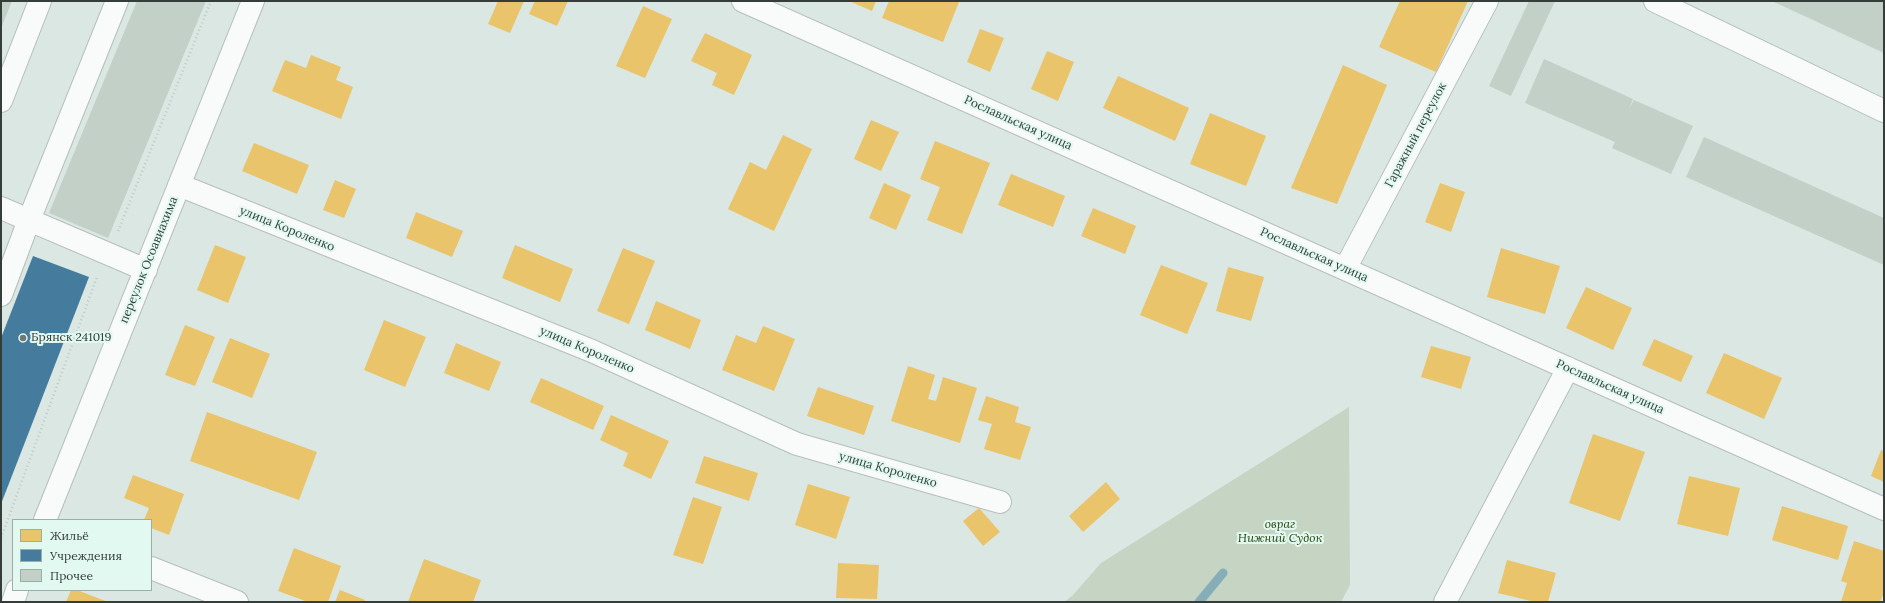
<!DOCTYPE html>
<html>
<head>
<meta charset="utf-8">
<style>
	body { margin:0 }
	#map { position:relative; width:1885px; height:603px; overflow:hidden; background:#dae7e3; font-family:Lora,serif }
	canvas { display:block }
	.frame { position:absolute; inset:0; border:2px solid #343d3a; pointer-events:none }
	.legend { position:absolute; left:12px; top:519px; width:140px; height:72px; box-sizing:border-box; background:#e2f9f2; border:1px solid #9caea8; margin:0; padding:5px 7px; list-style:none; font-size:12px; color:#343d3a }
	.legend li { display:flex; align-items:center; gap:8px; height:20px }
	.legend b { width:20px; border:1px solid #9caea8 }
</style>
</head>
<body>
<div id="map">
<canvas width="1885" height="603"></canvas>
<div class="frame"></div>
<ul class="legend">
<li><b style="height:11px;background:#e9c46a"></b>Жильё</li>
<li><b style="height:11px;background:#457b9d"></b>Учреждения</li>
<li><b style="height:11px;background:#c2d0c8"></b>Прочее</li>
</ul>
</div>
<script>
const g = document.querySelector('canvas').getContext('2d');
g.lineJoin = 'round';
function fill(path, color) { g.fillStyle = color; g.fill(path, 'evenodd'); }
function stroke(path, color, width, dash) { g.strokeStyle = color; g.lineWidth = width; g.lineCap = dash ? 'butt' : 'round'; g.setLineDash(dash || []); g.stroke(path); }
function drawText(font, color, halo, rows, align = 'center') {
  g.font = font + ' Lora,serif'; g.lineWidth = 4; g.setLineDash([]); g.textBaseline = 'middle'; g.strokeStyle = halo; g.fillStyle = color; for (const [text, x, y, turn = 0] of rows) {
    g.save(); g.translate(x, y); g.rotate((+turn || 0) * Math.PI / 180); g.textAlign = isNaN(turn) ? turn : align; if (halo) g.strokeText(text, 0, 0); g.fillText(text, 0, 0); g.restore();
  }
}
fill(new Path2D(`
	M 1349,407 L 1350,585 L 1341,602 L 1064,602 L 1073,595 L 1101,563 Z`), '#c6d4c4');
fill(new Path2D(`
	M 498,1 L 524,1 L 510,33 L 488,24 Z
	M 535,1 L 568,1 L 557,26 L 529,14 Z
	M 849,1 L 876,1 L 872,11 Z
	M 889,1 L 956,1 L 959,2 L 943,42 L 882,18 Z
	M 1400,1 L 1468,1 L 1436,72 L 1379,47 Z
	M 643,6 L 672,19 L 645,78 L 616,66 Z
	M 980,29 L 1004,38 L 990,72 L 967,62 Z
	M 705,33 L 752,55 L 734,95 L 712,85 L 717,73 L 691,61 Z
	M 1047,51 L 1074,62 L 1058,101 L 1031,89 Z
	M 311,55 L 341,67 L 336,80 L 353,87 L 341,119 L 272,91 L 285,60 L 306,68 Z
	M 1343,65 L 1387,85 L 1337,204 L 1291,188 Z
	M 1118,76 L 1189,108 L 1175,141 L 1103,108 Z
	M 1210,113 L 1266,136 L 1246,186 L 1190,164 Z
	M 871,120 L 899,132 L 881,171 L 854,159 Z
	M 783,135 L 812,149 L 774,231 L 728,209 L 750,162 L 766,170 Z
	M 935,141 L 990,163 L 962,234 L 927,220 L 940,187 L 920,179 Z
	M 254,143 L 309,165 L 297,194 L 242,171 Z
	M 1011,174 L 1065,196 L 1053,227 L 998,205 Z
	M 335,180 L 356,189 L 344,218 L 323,210 Z
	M 884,183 L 911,195 L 896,230 L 869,218 Z
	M 1440,183 L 1465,192 L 1451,232 L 1425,222 Z
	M 1093,208 L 1136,226 L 1125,254 L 1081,236 Z
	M 416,212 L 463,231 L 452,257 L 406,238 Z
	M 215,245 L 246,257 L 228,303 L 197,290 Z
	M 515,245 L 573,269 L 560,302 L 502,278 Z
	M 623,248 L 655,261 L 629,324 L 597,311 Z
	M 1501,248 L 1560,266 L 1545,314 L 1487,297 Z
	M 1161,265 L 1208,283 L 1187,334 L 1140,315 Z
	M 1228,267 L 1264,277 L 1251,321 L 1216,311 Z
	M 1586,287 L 1632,308 L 1613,350 L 1566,328 Z
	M 656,301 L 701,320 L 690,349 L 645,330 Z
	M 384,320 L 426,337 L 405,387 L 364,370 Z
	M 185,325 L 215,337 L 195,386 L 165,375 Z
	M 763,326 L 795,339 L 774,391 L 722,370 L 736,335 L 756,343 Z
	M 230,338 L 270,354 L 252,398 L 212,382 Z
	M 1654,339 L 1693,356 L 1681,382 L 1642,365 Z
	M 456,343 L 501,362 L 489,391 L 444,373 Z
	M 1431,346 L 1471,357 L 1461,389 L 1421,377 Z
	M 1724,353 L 1782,378 L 1764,419 L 1706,393 Z
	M 908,366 L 935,375 L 928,399 L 936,401 L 943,377 L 977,388 L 960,443 L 891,421 Z
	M 541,378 L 604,406 L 593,430 L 530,402 Z
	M 818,387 L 874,406 L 864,435 L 807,416 Z
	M 986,396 L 1019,407 L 1015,422 L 1031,427 L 1020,460 L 984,449 L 992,424 L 978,420 Z
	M 207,412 L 317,452 L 299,500 L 190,461 Z
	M 611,415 L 669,441 L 651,479 L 623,466 L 628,453 L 600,440 Z
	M 1593,434 L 1645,452 L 1620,521 L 1569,503 Z
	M 1881,450 L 1884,451 L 1884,482 L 1871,476 Z
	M 704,456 L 758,473 L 749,501 L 695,483 Z
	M 133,475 L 184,494 L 169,535 L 151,528 L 151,520 L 144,520 L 149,508 L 124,498 Z
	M 1689,476 L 1740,488 L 1728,536 L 1677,524 Z
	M 1106,482 L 1120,499 L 1083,532 L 1069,516 Z
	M 808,484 L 850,497 L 836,539 L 795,525 Z
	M 693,497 L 722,507 L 703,564 L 673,555 Z
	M 1782,506 L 1848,526 L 1838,560 L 1772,540 Z
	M 979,508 L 1000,532 L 983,546 L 963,521 Z
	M 1854,541 L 1884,551 L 1884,595 L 1883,595 L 1880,602 L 1841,602 L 1847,583 L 1841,581 Z
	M 294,548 L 341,566 L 328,602 L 308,602 L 278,591 Z
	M 424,559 L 481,580 L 473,602 L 408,602 Z
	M 1507,560 L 1556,573 L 1548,602 L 1535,602 L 1498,593 Z
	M 838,563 L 879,565 L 877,599 L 836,598 Z
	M 71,590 L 77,590 L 108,602 L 66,602 Z
	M 340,590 L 365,600 L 364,602 L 335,602 Z`), '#e9c46a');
fill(new Path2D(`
	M 33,256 L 89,277 L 1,504 L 1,338 Z`), '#457b9d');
stroke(new Path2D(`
	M 1199,602 L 1223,573`), '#86aeb8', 9);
fill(new Path2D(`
	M 1,1 L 12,1 L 1,28 Z
	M 137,1 L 206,1 L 108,238 L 49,213 Z
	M 1529,1 L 1555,1 L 1511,96 L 1489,86 Z
	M 1772,1 L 1884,1 L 1884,53 Z
	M 1544,59 L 1633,99 L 1629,109 L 1634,100 L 1693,126 L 1671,174 L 1612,148 L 1615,142 L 1525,103 Z
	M 1704,137 L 1884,218 L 1884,265 L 1686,177 Z`), '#c2d0c8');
const minor = new Path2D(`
	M 743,1 L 1884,509
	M 1655,1 L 1884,111
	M 1,101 L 40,1
	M 179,185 L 592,351 L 797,444 L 1000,502
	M 1,208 L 146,270
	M 1345,269 L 1487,1
	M 1,295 L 29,220 L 117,1
	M 45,520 L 253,1
	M 151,568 L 237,602
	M 13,602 L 17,590
	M 1445,602 L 1568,368`);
stroke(minor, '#b5bfbc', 24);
stroke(new Path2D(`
	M 118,231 L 211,1
	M 1,538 L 97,277`), '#c3c7c6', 2.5, [1, 3]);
stroke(minor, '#f9fbfb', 22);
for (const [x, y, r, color] of [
	[23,338,4,"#6e7875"]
]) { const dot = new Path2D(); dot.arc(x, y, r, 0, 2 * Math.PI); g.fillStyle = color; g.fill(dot); stroke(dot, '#e2f9f2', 1.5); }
drawText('12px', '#343d3a', '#e2f9f2', [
	["Рославльская улица",1018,123,24],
	["Гаражный переулок",1416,135,-62],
	["улица Короленко",287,229,22],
	["Рославльская улица",1314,255,24],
	["переулок Осоавиахима",149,260,-68],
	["улица Короленко",587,350,23],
	["Рославльская улица",1610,387,24],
	["улица Короленко",888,470,16]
]);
drawText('12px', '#343d3a', '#e2f9f2', [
	["Брянск 241019",31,338]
], 'left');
drawText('italic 12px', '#284205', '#e2f9f2', [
	["овраг",1280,525],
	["Нижний Судок",1280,539]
]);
</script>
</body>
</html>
